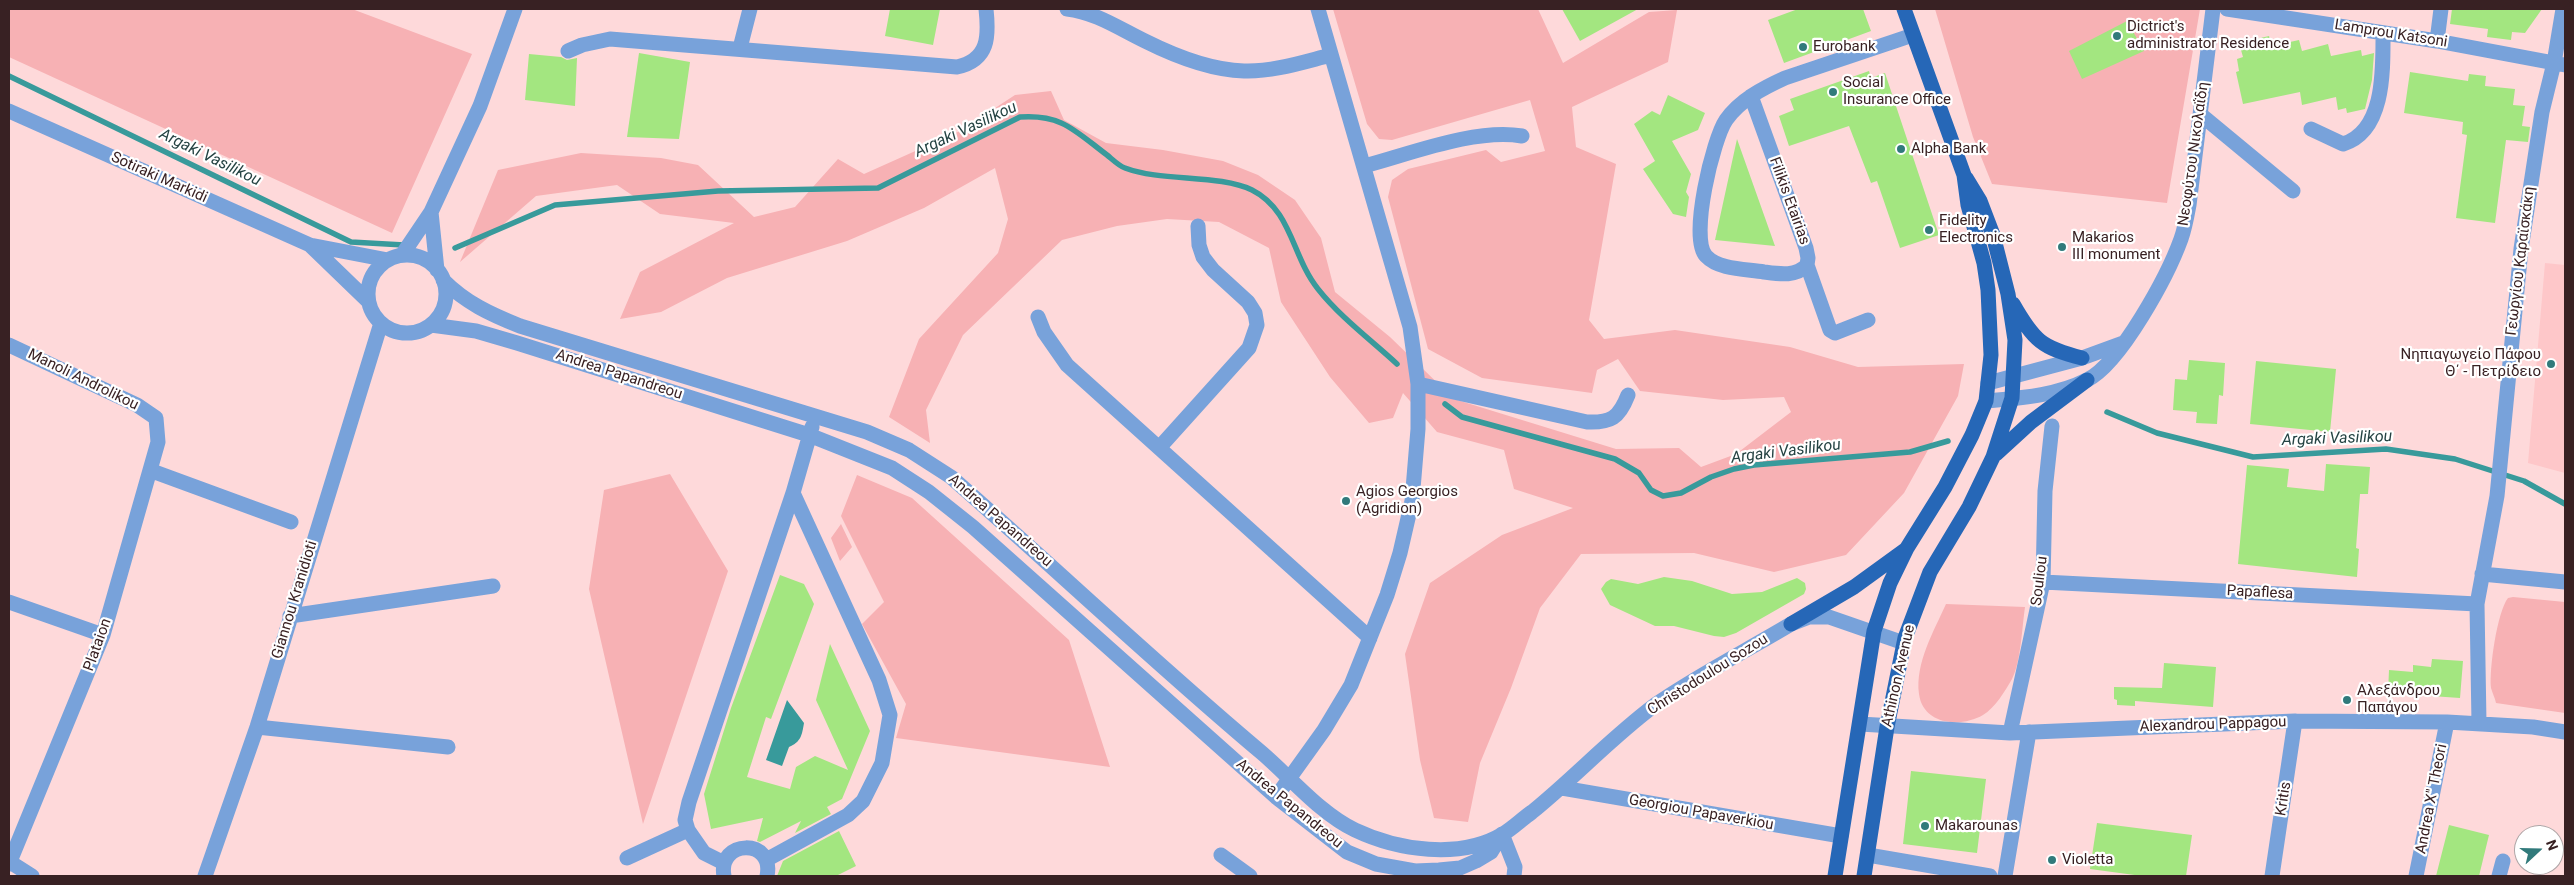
<!DOCTYPE html>
<html>
<head>
<meta charset="utf-8">
<style>
	body { margin:0 }
	#map { position:relative; width:2574px; height:885px; overflow:hidden; background:#fed9da; font-family:Roboto,sans-serif }
	canvas { display:block }
	.frame { position:absolute; inset:0; border:10px solid #382123; pointer-events:none }
	.north { position:absolute; left:2514px; top:825px; width:50px; height:50px; box-sizing:border-box; background:#fff; border:1px solid #afa6a7; border-radius:50%; rotate:69deg; font-size:14px; font-weight:700; line-height:20px; text-align:center; color:#382123 }
	.north::after { content:''; display:block; margin:auto; width:18px; height:22px; background:#317a7b; clip-path:polygon(50% 0,100% 100%,50% 72%,0 100%) }
</style>
</head>
<body>
<div id="map">
<canvas width="2574" height="885"></canvas>
<div class="frame"></div>
<div class="north">N</div>
</div>
<script>
const g = document.querySelector('canvas').getContext('2d');
g.lineJoin = 'round';
function fill(path, color) { g.fillStyle = color; g.fill(path, 'evenodd'); }
function stroke(path, color, width, dash) { g.strokeStyle = color; g.lineWidth = width; g.lineCap = dash ? 'butt' : 'round'; g.setLineDash(dash || []); g.stroke(path); }
function drawText(font, color, halo, rows, align = 'center') {
  g.font = font + ' Roboto,sans-serif'; g.lineWidth = 4.5; g.setLineDash([]); g.textBaseline = 'middle'; g.strokeStyle = halo; g.fillStyle = color; for (const [text, x, y, turn = 0] of rows) {
    g.save(); g.translate(x, y); g.rotate((+turn || 0) * Math.PI / 180); g.textAlign = isNaN(turn) ? turn : align; if (halo) g.strokeText(text, 0, 0); g.fillText(text, 0, 0); g.restore();
  }
}
fill(new Path2D(`
	M 2545,263 L 2565,265 L 2565,473 L 2528,463 Z`), '#fec7c9');
fill(new Path2D(`
	M 9,9 L 352,9 L 472,54 L 392,233 L 9,57 Z
	M 1333,9 L 1538,9 L 1563,63 L 1649,12 L 1677,10 L 1668,62 L 1572,107 L 1576,147 L 1616,164 L 1589,320 L 1604,339 L 1675,330 L 1790,347 L 1858,367 L 1964,364 L 1958,396 L 1904,493 L 1846,555 L 1774,572 L 1694,553 L 1581,554 L 1540,608 L 1511,688 L 1480,763 L 1468,822 L 1434,818 L 1420,760 L 1405,654 L 1430,583 L 1502,535 L 1573,508 L 1514,489 L 1504,450 L 1437,432 L 1403,393 L 1393,418 L 1369,423 L 1330,377 L 1281,302 L 1269,248 L 1219,222 L 1167,219 L 1117,226 L 1062,240 L 963,335 L 926,410 L 930,443 L 889,417 L 919,339 L 998,253 L 1008,219 L 995,168 L 924,208 L 847,241 L 727,278 L 661,312 L 620,319 L 640,272 L 734,223 L 660,214 L 617,185 L 536,196 L 460,262 L 498,170 L 581,153 L 661,158 L 698,165 L 754,217 L 795,207 L 838,159 L 864,174 L 960,131 L 1015,95 L 1051,91 L 1064,120 L 1106,143 L 1163,150 L 1223,161 L 1258,175 L 1295,200 L 1321,238 L 1335,292 L 1390,337 L 1454,399 L 1616,449 L 1679,448 L 1701,467 L 1736,454 L 1791,412 L 1784,397 L 1723,400 L 1640,391 L 1618,359 L 1597,370 L 1592,393 L 1482,378 L 1428,349 L 1388,197 L 1392,180 L 1408,169 L 1486,150 L 1501,162 L 1545,151 L 1530,100 L 1392,140 L 1379,139 L 1367,124 Z
	M 1935,9 L 2200,9 L 2167,203 L 1992,184 L 1973,137 Z
	M 670,474 L 728,571 L 643,824 L 589,589 L 604,490 Z
	M 857,475 L 912,498 L 1069,640 L 1110,767 L 896,738 L 906,704 L 862,624 L 884,602 L 841,516 Z
	M 841,524 L 852,547 L 840,561 L 831,538 Z
	M 2513,597 L 2565,602 L 2565,713 L 2496,703 C 2495,698 2492,692 2491,688 C 2489,670 2497,612 2508,598 Z
	M 1946,604 L 2025,607 C 2022,627 2021,662 2012,679 C 2005,691 1995,708 1983,715 C 1961,728 1923,725 1919,694 C 1915,663 1934,631 1946,604 Z`), '#f7b1b4');
fill(new Path2D(`
	M 787,700 L 804,723 C 802,735 801,742 789,747 L 782,766 L 766,760 Z`), '#389a9b');
stroke(new Path2D(`
	M 9,76 L 351,242 L 404,245
	M 455,248 L 555,205 L 718,191 L 878,188 L 1020,117 C 1062,114 1075,131 1107,155 C 1112,159 1119,166 1125,168 C 1162,182 1219,174 1252,190 C 1292,210 1292,257 1318,289 C 1340,317 1371,340 1397,364
	M 1445,404 L 1462,417 L 1615,459 L 1639,473 L 1651,490 L 1663,496 L 1681,493 L 1711,477 L 1734,469 L 1754,465 L 1910,452 L 1948,441
	M 2107,412 L 2157,433 L 2253,457 L 2386,449 L 2455,459 L 2524,481 L 2565,504`), '#389a9b', 5.5);
fill(new Path2D(`
	M 890,9 L 940,9 L 933,45 L 885,36 Z
	M 1562,9 L 1638,9 L 1580,41 Z
	M 1798,9 L 1863,9 L 1871,31 L 1784,63 L 1768,20 Z
	M 2452,9 L 2542,9 L 2525,33 L 2512,32 L 2511,40 L 2487,37 L 2488,29 L 2450,24 Z
	M 2127,21 L 2144,51 L 2082,79 L 2069,51 Z
	M 2269,36 L 2272,46 L 2299,40 L 2302,51 L 2328,44 L 2331,56 L 2361,50 L 2362,56 L 2374,53 L 2372,80 L 2365,109 L 2347,113 L 2346,108 L 2338,110 L 2336,97 L 2302,105 L 2300,92 L 2243,104 L 2236,72 L 2239,71 L 2237,59 L 2243,57 L 2239,43 Z
	M 639,53 L 690,62 L 679,139 L 627,137 Z
	M 529,54 L 561,57 L 567,60 L 577,58 L 575,106 L 525,100 Z
	M 1869,71 L 1871,78 L 1885,73 L 1939,235 L 1900,248 L 1877,181 L 1871,183 L 1849,126 L 1789,146 L 1779,116 L 1794,110 L 1790,99 Z
	M 2410,72 L 2468,81 L 2469,74 L 2486,76 L 2485,86 L 2515,89 L 2513,105 L 2525,106 L 2522,126 L 2530,127 L 2528,142 L 2506,140 L 2495,223 L 2456,218 L 2467,135 L 2462,134 L 2463,122 L 2404,113 Z
	M 1668,95 L 1705,113 L 1698,130 L 1672,141 L 1691,174 L 1686,192 L 1689,197 L 1686,217 L 1673,214 L 1643,169 L 1655,161 L 1634,124 L 1652,111 L 1660,115 Z
	M 1737,139 L 1775,246 L 1715,240 Z
	M 2189,360 L 2225,363 L 2223,396 L 2219,395 L 2217,424 L 2196,423 L 2197,412 L 2173,410 L 2175,379 L 2187,380 Z
	M 2256,361 L 2336,369 L 2330,432 L 2250,424 Z
	M 2326,464 L 2370,467 L 2368,494 L 2360,494 L 2356,548 L 2359,549 L 2357,577 L 2238,564 L 2247,465 L 2289,469 L 2287,487 L 2324,491 Z
	M 780,575 L 804,584 L 814,604 L 771,719 L 766,717 L 747,777 L 790,789 L 796,767 L 815,756 L 848,770 L 816,700 L 830,644 L 870,731 L 842,799 L 827,807 L 831,814 L 795,833 L 801,821 L 760,842 L 757,841 L 763,818 L 711,829 L 704,794 L 731,708 Z
	M 1664,577 L 1692,581 L 1732,594 L 1762,592 L 1797,578 L 1805,583 L 1806,589 L 1804,594 L 1736,633 L 1724,637 L 1714,636 L 1674,626 L 1655,626 L 1610,605 L 1601,589 L 1606,582 L 1611,579 L 1638,584 Z
	M 2432,659 L 2463,661 L 2460,698 L 2388,693 L 2389,670 L 2413,672 L 2413,665 L 2431,667 Z
	M 2164,663 L 2216,667 L 2213,707 L 2135,701 L 2135,706 L 2117,705 L 2117,700 L 2114,699 L 2114,687 L 2162,688 Z
	M 1911,771 L 1986,779 L 1977,853 L 1903,844 Z
	M 2097,823 L 2192,835 L 2186,876 L 2142,876 L 2090,869 Z
	M 2449,825 L 2489,835 L 2479,876 L 2436,876 Z
	M 839,831 L 856,866 L 836,876 L 777,876 L 783,861 Z`), '#a3e680');
stroke(new Path2D(`
	M 1067,9 C 1095,12 1120,29 1145,41 C 1175,56 1210,70 1244,71 C 1273,72 1303,62 1331,55
	M 2227,9 L 2437,41 L 2565,65
	M 2437,41 L 2441,9
	M 740,48 L 750,9
	M 568,51 L 582,45 L 610,39 L 957,67 C 989,60 989,36 986,9
	M 1751,96 L 1806,248 L 1808,258 L 1807,265 C 1796,277 1779,274 1764,272 C 1746,269 1719,270 1706,256 C 1689,238 1713,139 1726,120 C 1740,100 1763,88 1785,78 L 1913,35
	M 9,111 L 310,245 L 388,260
	M 2200,114 L 2293,191
	M 2311,129 L 2343,144 C 2385,131 2383,70 2383,33
	M 1364,166 C 1410,154 1475,128 1522,136
	M 431,212 L 437,270
	M 310,245 L 368,301
	M 402,255 L 431,212 L 480,106 L 515,9
	M368 294a39 39 0 1 1 78 0a39 39 0 1 1-78 0Z
	M 1807,265 L 1830,330 L 1835,333 L 1868,320
	M 443,280 C 466,303 490,314 520,326 L 867,432 L 909,450 L 951,477 C 1055,568 1156,664 1262,753 C 1291,778 1321,814 1355,830 C 1397,850 1460,860 1503,834 C 1513,828 1522,819 1532,812 C 1574,778 1612,737 1655,705 C 1698,675 1746,651 1791,624 L 1809,617 L 1829,617 L 1904,643
	M 1038,317 L 1044,332 L 1067,365 L 1370,638
	M 431,325 L 476,331 L 517,343 L 809,435 L 892,468 L 929,492 L 973,527 L 1276,797 L 1347,852 L 1376,864 L 1415,871 L 1439,870 L 1460,868 L 1476,861 L 1491,852 L 1502,834
	M 9,345 L 137,405 L 156,418 L 158,442 L 103,635 L 9,864
	M 1988,383 L 2082,358 L 2123,343
	M 1418,384 L 1587,422 C 1611,423 1619,418 1628,395
	M 1986,401 C 2019,398 2056,396 2087,380 C 2121,363 2168,275 2181,239 C 2185,228 2187,216 2189,205 L 2213,9
	M 1159,448 L 1249,348 L 1257,325 L 1255,313 L 1248,302 L 1213,270 L 1203,257 L 1199,245 L 1198,226
	M 152,471 L 291,522
	M 2482,574 L 2565,582
	M 2043,582 L 2477,604
	M 9,602 L 103,635
	M 290,616 L 493,586
	M 2479,723 L 2477,604 L 2497,496 L 2521,249 L 2542,112 L 2554,63 L 2563,9
	M 1860,724 L 2010,733 L 2295,721 L 2447,722 L 2533,727 L 2565,732
	M 257,727 L 448,747
	M 2010,733 L 2043,582 L 2045,491 L 2052,426
	M 1562,788 L 1841,836
	M 1276,797 L 1324,730 L 1351,685 L 1387,595 L 1400,553 L 1412,501 L 1418,429 L 1418,384 L 1410,327 L 1318,9
	M 688,830 L 704,853 L 724,863
	M 1502,834 L 1515,867 L 1514,876
	M 1221,855 L 1250,876
	M 1868,855 L 1990,876
	M 627,858 L 688,830 L 685,820 L 689,802 L 793,493 L 812,427
	M 766,860 L 848,815 L 863,801 L 882,763 L 890,715 L 879,680 L 793,493
	M 10,862 L 32,876
	M 205,876 L 257,727 L 381,323
	M 724,876 C 717,839 775,838 767,876
	M 2005,876 L 2029,732
	M 2272,876 L 2295,721
	M 2416,876 L 2447,722
	M 2499,876 L 2503,861`), '#78a2da', 15);
stroke(new Path2D(`
	M 2013,304 C 2034,341 2042,348 2082,358
	M 1996,454 L 2031,422 L 2087,380
	M 1791,624 L 1854,587 L 1905,550
	M 1835,876 L 1874,631 L 1890,583 L 1907,548 L 1945,487 L 1972,435 L 1986,401 L 1991,355 L 1988,290 L 1984,263 L 1968,205 L 1964,175 L 1904,9
	M 1864,876 L 1887,727 L 1905,638 L 1930,572 L 1969,507 L 1993,457 L 2012,398 L 2015,340 L 2008,294 L 1993,235 L 1980,201 L 1966,178`), '#2667b7', 15);
for (const [x, y, r, color] of [
	[2117,36,5,"#317a7b"],
	[1803,47,5,"#317a7b"],
	[1833,92,5,"#317a7b"],
	[1901,149,5,"#317a7b"],
	[1929,230,5,"#317a7b"],
	[2062,247,5,"#317a7b"],
	[2551,364,5,"#317a7b"],
	[1346,501,5,"#317a7b"],
	[2347,700,5,"#317a7b"],
	[1925,826,5,"#317a7b"],
	[2052,860,5,"#317a7b"]
]) { const dot = new Path2D(); dot.arc(x, y, r, 0, 2 * Math.PI); g.fillStyle = color; g.fill(dot); stroke(dot, '#fff', 2); }
drawText('15px', '#382123', '#fff', [
	["Dictrict's",2127,27],
	["administrator Residence",2127,44],
	["Eurobank",1813,47],
	["Social",1843,83],
	["Insurance Office",1843,100],
	["Alpha Bank",1911,149],
	["Fidelity",1939,221],
	["Electronics",1939,238],
	["Makarios",2072,238],
	["III monument",2072,255],
	["Νηπιαγωγείο Πάφου",2541,355,"right"],
	["Θ΄ - Πετρίδειο",2541,372,"right"],
	["Agios Georgios",1356,492],
	["(Agridion)",1356,509],
	["Αλεξάνδρου",2357,691],
	["Παπάγου",2357,708],
	["Makarounas",1935,826],
	["Violetta",2062,860]
], 'left');
drawText('15px', '#382123', '#fff', [
	["Lamprou Katsoni",2391,34,9],
	["Νεοφύτου Νικολαΐδη",2194,154,-82],
	["Sotiraki Markidi",159,178,24],
	["Filikis Etairias",1789,201,70],
	["Γεωργίου Καραϊσκάκη",2521,261,-83],
	["Andrea Papandreou",619,375,18],
	["Manoli Androlikou",83,380,26],
	["Andrea Papandreou",1000,521,41],
	["Souliou",2040,581,-83],
	["Papaflesa",2260,593,3],
	["Giannou Kranidioti",295,600,-73],
	["Plataion",98,645,-70],
	["Christodoulou Sozou",1708,675,-32],
	["Athinon Avenue",1899,676,-77],
	["Alexandrou Pappagou",2213,725,-2],
	["Kritis",2284,799,-81],
	["Andrea X\" Theori",2432,799,-79],
	["Andrea Papandreou",1289,804,39],
	["Georgiou Papaverkiou",1701,813,10]
]);
drawText('italic 16px', '#254343', '#fff', [
	["Argaki Vasilikou",966,130,-25],
	["Argaki Vasilikou",210,158,26],
	["Argaki Vasilikou",2337,439,-2],
	["Argaki Vasilikou",1786,452,-7]
]);
</script>
</body>
</html>
